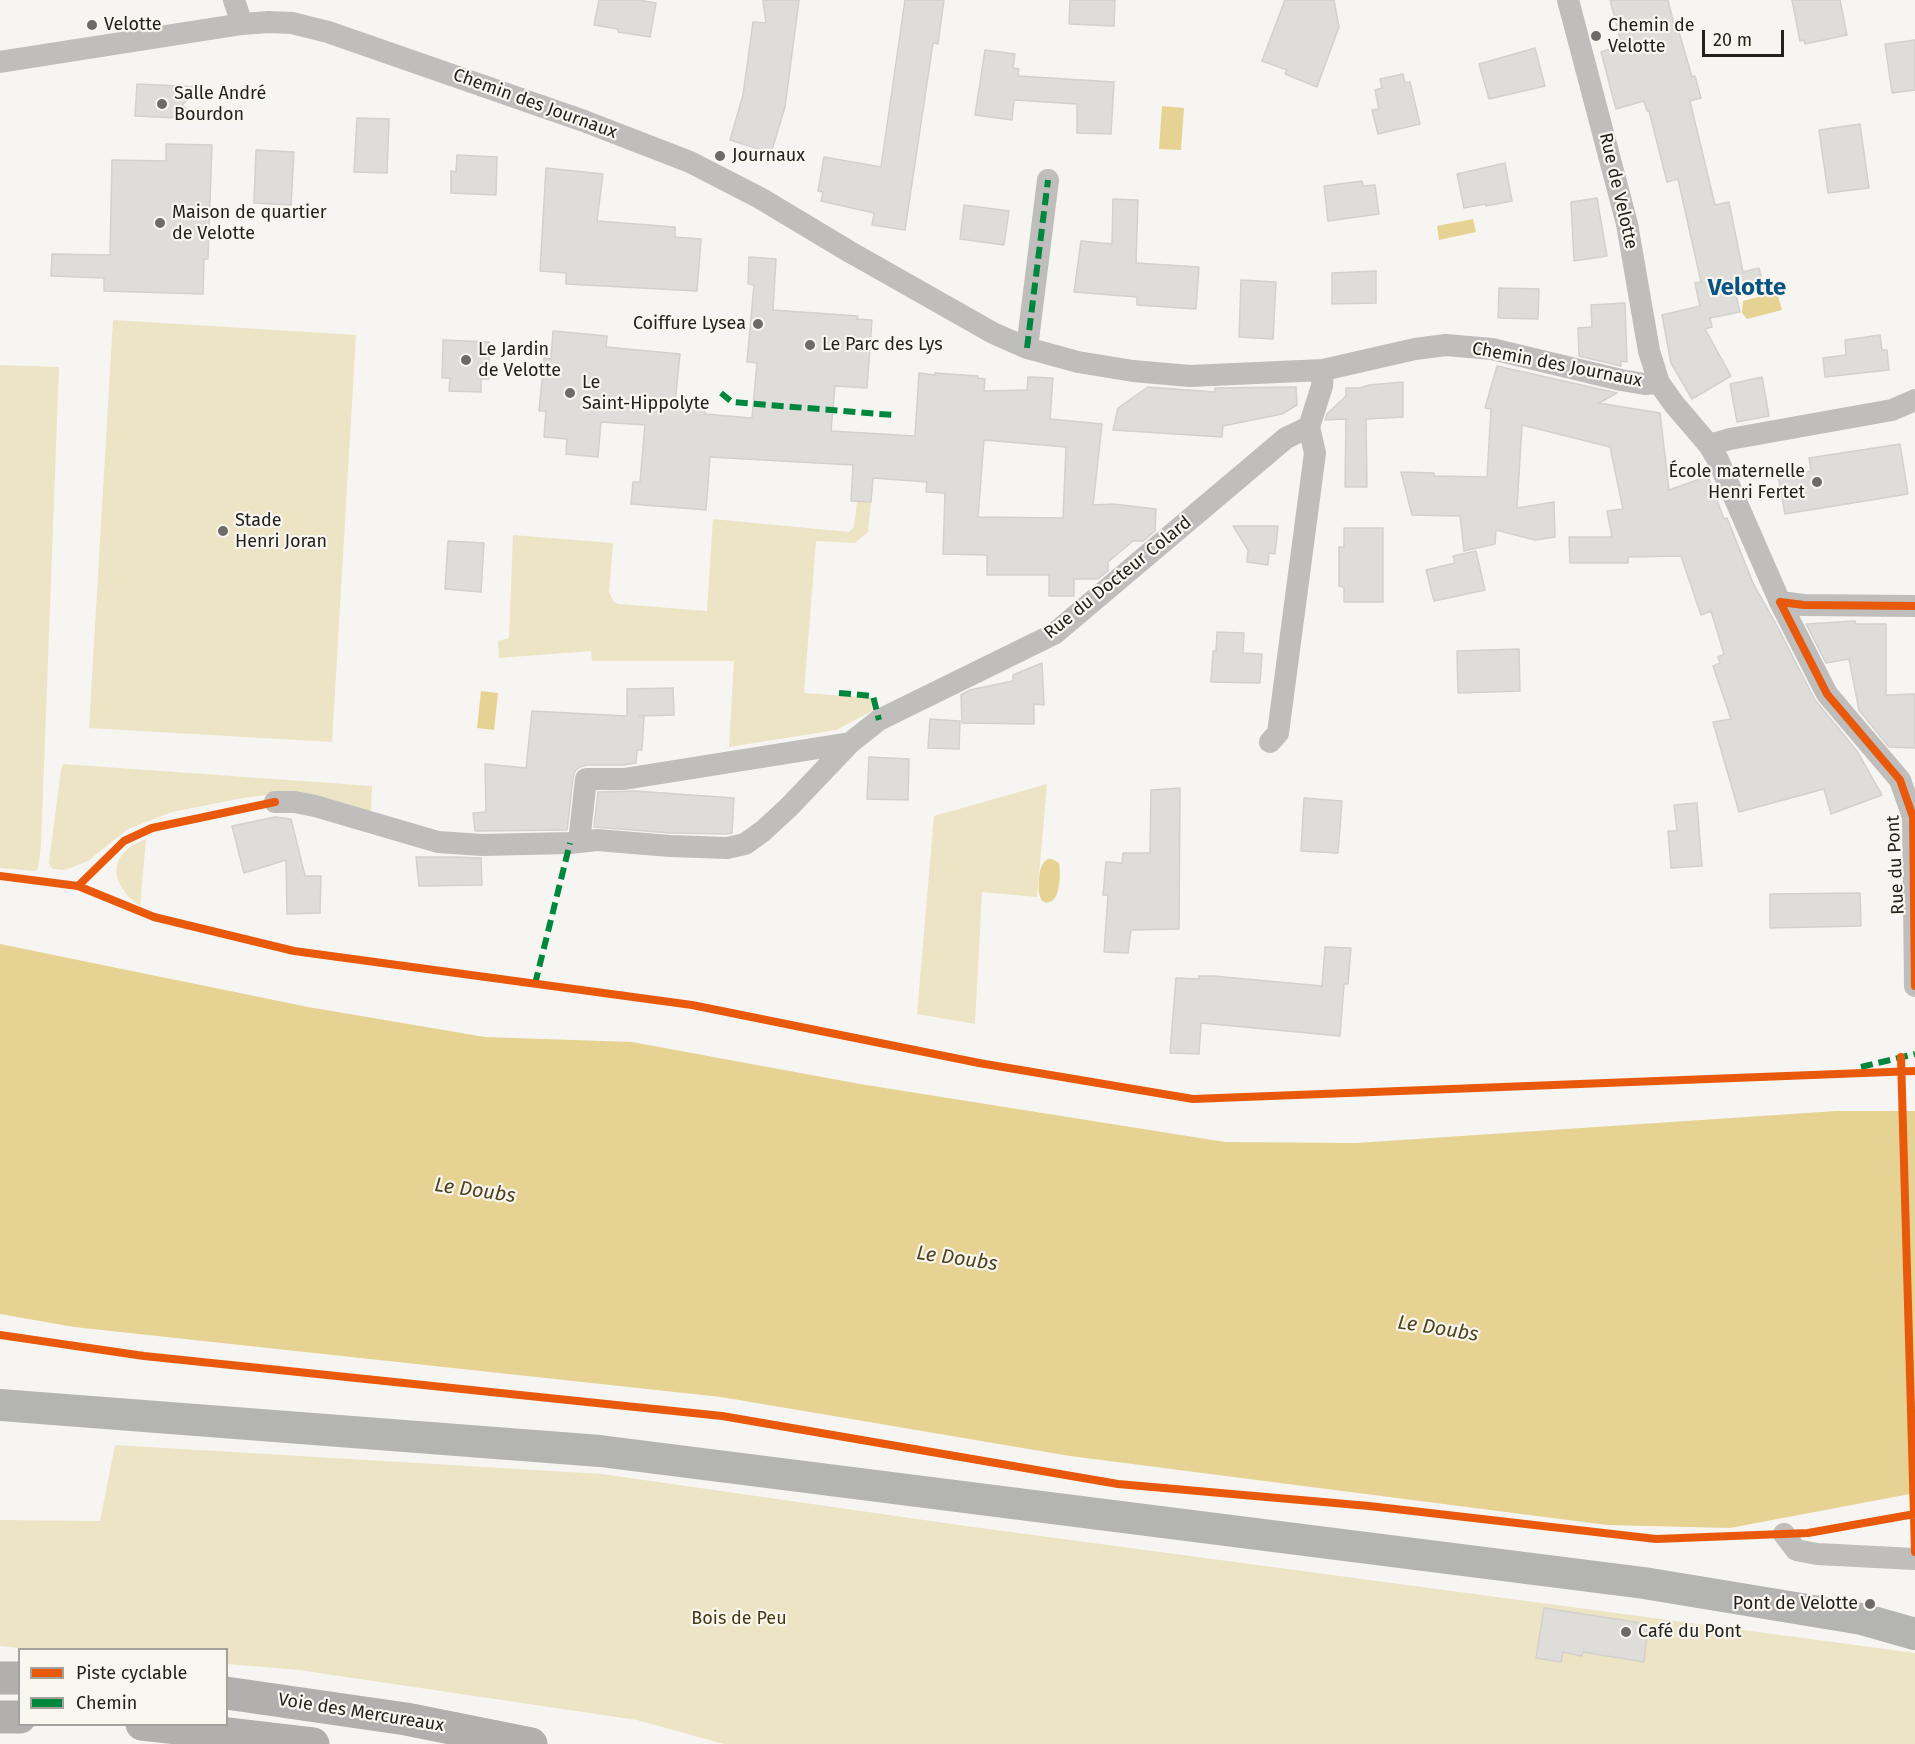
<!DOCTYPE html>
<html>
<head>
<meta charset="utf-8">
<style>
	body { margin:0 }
	#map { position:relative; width:1915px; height:1744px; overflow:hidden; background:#f7f5f1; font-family:"Fira Sans",sans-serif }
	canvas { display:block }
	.legend { position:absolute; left:18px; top:1648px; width:210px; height:78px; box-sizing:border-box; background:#f9f6ef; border:2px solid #a3a19b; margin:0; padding:8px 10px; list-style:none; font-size:18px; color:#22211e }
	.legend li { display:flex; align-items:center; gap:12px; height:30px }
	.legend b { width:30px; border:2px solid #a3a19b }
	.scale { position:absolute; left:1702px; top:30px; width:82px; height:27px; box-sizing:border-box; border:3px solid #22211e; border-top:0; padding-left:8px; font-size:18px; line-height:21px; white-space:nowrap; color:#22211e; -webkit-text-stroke:4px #f9f6ef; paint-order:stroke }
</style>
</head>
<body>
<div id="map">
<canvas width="1915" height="1744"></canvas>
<ul class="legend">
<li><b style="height:8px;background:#e8590c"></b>Piste cyclable</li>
<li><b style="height:8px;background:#00873e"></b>Chemin</li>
</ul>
<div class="scale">20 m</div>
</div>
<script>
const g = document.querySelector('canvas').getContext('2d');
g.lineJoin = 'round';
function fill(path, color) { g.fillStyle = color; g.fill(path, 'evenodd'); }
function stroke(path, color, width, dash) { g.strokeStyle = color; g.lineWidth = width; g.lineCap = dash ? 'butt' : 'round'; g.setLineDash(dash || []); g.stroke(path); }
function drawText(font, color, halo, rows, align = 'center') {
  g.font = font + ' "Fira Sans",sans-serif'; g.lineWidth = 4.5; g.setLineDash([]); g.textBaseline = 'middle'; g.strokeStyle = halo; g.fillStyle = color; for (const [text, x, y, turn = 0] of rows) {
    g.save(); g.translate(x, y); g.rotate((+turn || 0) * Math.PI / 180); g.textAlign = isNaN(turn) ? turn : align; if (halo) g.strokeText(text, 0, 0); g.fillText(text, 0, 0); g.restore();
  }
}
fill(new Path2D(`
	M 113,320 L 356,335 L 332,742 L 89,728 Z
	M 0,365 L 59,367 L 41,845 L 38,868 L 35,871 L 0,868 Z
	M 857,501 L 871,502 L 868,532 L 855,543 L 816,541 L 804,693 L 871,698 L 872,711 L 836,730 L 729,747 L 734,661 L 592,661 L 591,651 L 499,658 L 498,641 L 509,638 L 513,535 L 613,543 L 609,592 L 614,602 L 619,604 L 707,611 L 713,519 L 849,532 L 854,527 Z
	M 63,764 L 372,786 L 371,815 L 290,792 L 243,798 L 172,812 L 146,822 L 128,829 L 88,861 L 65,870 L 53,869 L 50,866 L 49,862 L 61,770 Z
	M 1047,784 L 1037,897 L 982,892 L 975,1024 L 917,1014 L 934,816 Z
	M 146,839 L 140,906 C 109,884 106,854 146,839 Z
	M 115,1445 L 602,1474 L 966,1526 L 1915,1653 L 1915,1744 L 724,1744 L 637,1720 L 299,1670 L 227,1664 L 226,1650 L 39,1650 L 0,1646 L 0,1520 L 100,1521 Z`), '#ede3c5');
fill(new Path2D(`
	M 1162,106 L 1184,108 L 1181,150 L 1159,149 Z
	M 1473,219 L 1476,232 L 1439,240 L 1437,226 Z
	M 1777,292 L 1782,310 L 1747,319 L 1742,313 L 1743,301 Z
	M 481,691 L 498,693 L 494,730 L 477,728 Z
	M 1048,859 L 1052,859 L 1059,863 C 1061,871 1060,895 1053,900 C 1038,910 1038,888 1039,879 C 1040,871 1040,864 1048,859 Z
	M 0,944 L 308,1007 L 485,1037 L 632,1042 L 860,1084 L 1225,1142 L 1356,1143 L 1836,1111 L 1915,1111 L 1915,1493 L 1730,1528 L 1607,1525 L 1070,1456 L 721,1397 L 74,1327 L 0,1314 Z`), '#e6d393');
const building = new Path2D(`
	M 599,0 L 638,0 L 656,3 L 650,37 L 618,32 L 618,29 L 594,25 Z
	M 763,0 L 799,0 L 785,107 L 771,153 L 730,140 L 743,95 L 753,22 L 766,23 Z
	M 905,0 L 944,0 L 938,44 L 933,43 L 905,230 L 872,225 L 874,213 L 821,201 L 823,192 L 818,191 L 824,157 L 881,167 Z
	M 1070,0 L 1115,0 L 1114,26 L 1069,24 Z
	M 1285,0 L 1334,0 L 1339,27 L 1317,87 L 1285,74 L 1287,70 L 1262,61 Z
	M 1610,0 L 1668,0 L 1676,33 L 1679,32 L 1692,77 L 1695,76 L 1701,98 L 1690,101 L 1715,205 L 1729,202 L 1743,272 L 1759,268 L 1764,288 L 1736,295 L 1740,312 L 1710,318 L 1712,327 L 1705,329 L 1731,376 L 1692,399 L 1671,363 L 1662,315 L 1700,306 L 1695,283 L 1701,282 L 1678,179 L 1667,182 L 1649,111 L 1647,111 L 1644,101 L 1616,109 L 1601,52 L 1622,45 Z
	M 1792,0 L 1840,0 L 1847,35 L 1805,44 L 1804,40 L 1800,41 Z
	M 1915,40 L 1915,90 L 1892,93 L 1885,44 Z
	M 1535,48 L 1545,86 L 1489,99 L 1479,64 Z
	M 985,50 L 1015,54 L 1013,68 L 1019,69 L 1018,76 L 1114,82 L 1111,134 L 1077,133 L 1077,104 L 1014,100 L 1012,120 L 975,115 Z
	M 1403,74 L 1405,83 L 1410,82 L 1420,124 L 1378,134 L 1372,110 L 1379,109 L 1375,90 L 1382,88 L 1380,79 Z
	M 137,84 L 200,87 L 182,105 L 199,119 L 135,116 Z
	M 357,118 L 389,119 L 387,173 L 354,172 Z
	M 1860,124 L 1869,188 L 1828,193 L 1819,130 Z
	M 166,144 L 212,145 L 208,259 L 204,259 L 203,294 L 104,291 L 104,278 L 51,276 L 52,254 L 110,255 L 112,160 L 166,161 Z
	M 256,150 L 294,152 L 291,205 L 254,203 Z
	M 457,155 L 497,157 L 496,195 L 451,193 L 451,171 L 456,172 Z
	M 1505,163 L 1512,201 L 1486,206 L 1486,204 L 1464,208 L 1457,174 Z
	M 546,168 L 603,174 L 597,221 L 675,227 L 675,237 L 701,239 L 697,291 L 566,284 L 566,273 L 540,271 Z
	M 1362,181 L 1363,186 L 1375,185 L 1379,214 L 1328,221 L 1324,186 Z
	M 1597,198 L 1607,256 L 1574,261 L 1571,202 Z
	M 1113,199 L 1138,200 L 1136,263 L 1199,267 L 1196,309 L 1137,305 L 1137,297 L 1074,292 L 1081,241 L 1112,244 Z
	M 964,205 L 1009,211 L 1004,245 L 960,239 Z
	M 749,257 L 776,259 L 773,310 L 858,316 L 857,319 L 872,320 L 867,388 L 835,386 L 831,431 L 915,436 L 919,373 L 935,375 L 935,373 L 978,376 L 978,378 L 985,379 L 984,391 L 1027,390 L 1028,377 L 1053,378 L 1050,419 L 1102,424 L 1093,505 L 1113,504 L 1156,509 L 1155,531 L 1143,541 L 1133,541 L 1108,562 L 1108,571 L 1098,579 L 1074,579 L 1074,596 L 1049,596 L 1049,575 L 987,575 L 987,555 L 943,554 L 945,493 L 926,492 L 927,482 L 873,478 L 871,502 L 851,501 L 853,465 L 710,457 L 706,510 L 631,504 L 633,482 L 640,482 L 645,425 L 601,422 L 598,457 L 566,454 L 567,439 L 544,437 L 546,411 L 539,411 L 544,358 L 551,359 L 553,331 L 607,336 L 606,347 L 680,354 L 675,403 L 706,405 L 705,414 L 752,418 L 757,363 L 747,362 L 754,285 L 748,284 ZM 984,440 L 1066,447 L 1063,518 L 978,517 Z
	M 1376,271 L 1376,303 L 1332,304 L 1332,273 Z
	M 1241,280 L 1276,282 L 1273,339 L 1239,337 Z
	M 1499,288 L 1539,289 L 1538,319 L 1498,318 Z
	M 1625,303 L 1627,362 L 1621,361 L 1621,366 L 1579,356 L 1578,328 L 1592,327 L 1591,305 Z
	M 1880,335 L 1882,350 L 1887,350 L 1889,370 L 1825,377 L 1823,358 L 1846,355 L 1845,340 Z
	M 443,340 L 489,342 L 489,379 L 481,379 L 481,392 L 449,391 L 450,378 L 442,378 Z
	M 1497,366 L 1617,393 L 1599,403 L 1660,413 L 1669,490 L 1708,476 L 1724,519 L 1727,518 L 1753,583 L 1777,626 L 1815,700 L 1857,751 L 1882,795 L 1831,814 L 1824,789 L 1739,812 L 1713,722 L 1731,719 L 1713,666 L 1720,663 L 1718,657 L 1724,654 L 1711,611 L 1701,615 L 1681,556 L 1628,557 L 1628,563 L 1570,563 L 1569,537 L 1612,537 L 1607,511 L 1623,509 L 1610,447 L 1522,425 L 1517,508 L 1554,502 L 1555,537 L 1535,540 L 1496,530 L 1495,544 L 1464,551 L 1460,516 L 1412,515 L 1401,472 L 1434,473 L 1434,476 L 1487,477 L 1491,409 L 1485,408 Z
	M 1762,377 L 1769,416 L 1737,422 L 1730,384 Z
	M 1403,382 L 1403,417 L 1366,419 L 1367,487 L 1345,487 L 1346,419 L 1325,420 L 1327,414 L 1346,396 L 1346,388 L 1360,388 L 1369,385 Z
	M 1148,387 L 1215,392 L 1215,388 L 1296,387 L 1297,405 L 1282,414 L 1223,426 L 1222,437 L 1113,430 L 1118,408 Z
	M 1900,444 L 1908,494 L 1785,514 L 1778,476 L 1811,471 L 1809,458 Z
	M 1233,526 L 1278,526 L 1275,554 L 1269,553 L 1268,565 L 1247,562 L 1248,550 Z
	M 1344,528 L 1383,528 L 1383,602 L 1344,602 L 1344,587 L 1339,586 L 1339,547 L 1344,547 Z
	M 448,541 L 484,543 L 481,592 L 445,589 Z
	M 1476,551 L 1485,590 L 1434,601 L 1426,570 L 1455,563 L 1453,556 Z
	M 1855,621 L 1856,624 L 1886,624 L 1886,695 L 1915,694 L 1915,748 L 1889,747 L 1859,710 L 1849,659 L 1826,663 L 1806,624 Z
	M 1217,632 L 1244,633 L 1243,653 L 1262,654 L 1260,683 L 1211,682 L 1213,651 L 1216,651 Z
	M 1519,649 L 1520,691 L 1458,693 L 1457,651 Z
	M 1042,663 L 1044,705 L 1034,704 L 1034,724 L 962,723 L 961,695 L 970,690 L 1013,681 L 1013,675 Z
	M 673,688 L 674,715 L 639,716 L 644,716 L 642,750 L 637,750 L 636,763 L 623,765 L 586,765 L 580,767 L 575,771 L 573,778 L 567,830 L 475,831 L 473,813 L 486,812 L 485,764 L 526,768 L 532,711 L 627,716 L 627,689 Z
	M 930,719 L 960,721 L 959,749 L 928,748 Z
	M 869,757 L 909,759 L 908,800 L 867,799 Z
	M 1180,788 L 1179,929 L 1131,930 L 1128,953 L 1104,952 L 1108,895 L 1103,895 L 1106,862 L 1122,863 L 1123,853 L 1150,853 L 1151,790 Z
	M 635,791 L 734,798 L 732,833 L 726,834 L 671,833 L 594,827 L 598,792 Z
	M 1304,798 L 1342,801 L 1338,853 L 1301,851 Z
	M 1697,803 L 1702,866 L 1671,868 L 1668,831 L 1677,831 L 1674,805 Z
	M 275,817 L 291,819 L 305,876 L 321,876 L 320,913 L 287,914 L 286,860 L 244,873 L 232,826 Z
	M 416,857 L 454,857 L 481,858 L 482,885 L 419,886 Z
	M 1860,893 L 1861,926 L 1770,928 L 1770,894 Z
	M 1325,947 L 1351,948 L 1348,984 L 1344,984 L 1340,1036 L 1201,1023 L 1199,1054 L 1170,1053 L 1176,978 L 1199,979 L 1199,976 L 1213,976 L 1322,986 Z
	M 1544,1608 L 1648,1624 L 1644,1662 L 1583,1652 L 1582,1656 L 1563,1652 L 1561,1662 L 1536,1658 Z`);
fill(building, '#deddd9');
stroke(building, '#d2d1ce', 1.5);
stroke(new Path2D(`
	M 234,0 L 242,24
	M 1568,0 L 1627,224 L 1649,351 L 1659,383 L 1674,404 L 1709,445 L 1718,460 L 1780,602 L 1827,694 L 1900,780 L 1913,817 L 1915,986
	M 0,62 L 242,24 L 269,22 L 292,23 L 328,32 L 584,121 L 690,162 L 760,198 L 850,252 L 993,333 L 1027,348 L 1078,362 L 1133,371 L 1190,376 L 1323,370 L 1415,349 L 1446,345 L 1492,349 L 1621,380 L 1645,384 L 1659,383
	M 1027,348 L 1048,180
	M 1709,445 L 1730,439 L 1892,410 L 1915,400
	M 1780,602 L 1804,605 L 1915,606
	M 1270,742 L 1278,733 L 1315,453 L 1309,427
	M 275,802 L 295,802 L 315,806 L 438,842 L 482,845 L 570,843 L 597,840 L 670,846 L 727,848 L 745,844 L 763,831 L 789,807 L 850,743 L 879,720 L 1054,634 L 1286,438 L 1309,427 L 1322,386 L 1323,370
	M 579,842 L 586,779 L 624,779 L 850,743
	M 1784,1534 L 1796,1550 L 1817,1554 L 1915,1559`), '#bfbebc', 22);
stroke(new Path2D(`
	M 0,1405 L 600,1451 L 1644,1583 L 1862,1619 L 1915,1634`), '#b4b4b2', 32);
stroke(new Path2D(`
	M 0,1678 L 20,1678
	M 226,1693 L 406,1719 L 531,1744
	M 0,1717 L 20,1717
	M 142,1724 L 313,1744`), '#b1b0af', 33);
stroke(new Path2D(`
	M 1027,348 L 1048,180
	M 721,393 L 732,402 L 893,415
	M 839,693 L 873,696 L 879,720
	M 535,984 L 570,843
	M 1861,1067 L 1915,1054`), '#00873e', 6, [12, 6]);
stroke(new Path2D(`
	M 1780,602 L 1827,694 L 1900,780 L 1913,817 L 1915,986
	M 1780,602 L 1804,605 L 1915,606
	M 0,876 L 78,886 L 154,917 L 294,951 L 692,1005 L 979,1063 L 1193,1099 L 1915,1071
	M 78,886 L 124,841 L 152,828 L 275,802
	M 1901,1057 L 1915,1552
	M 0,1335 L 144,1356 L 722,1416 L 1118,1484 L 1369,1506 L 1656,1539 L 1808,1533 L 1915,1514`), '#e8590c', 8);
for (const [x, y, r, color] of [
	[92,25,6,"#6d6b68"],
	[1596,36,6,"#6d6b68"],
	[162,104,6,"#6d6b68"],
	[720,156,6,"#6d6b68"],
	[160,223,6,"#6d6b68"],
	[758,324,6,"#6d6b68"],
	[810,345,6,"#6d6b68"],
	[466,360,6,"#6d6b68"],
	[570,393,6,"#6d6b68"],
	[1817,482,6,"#6d6b68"],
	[223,531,6,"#6d6b68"],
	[1870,1604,6,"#6d6b68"],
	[1626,1632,6,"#6d6b68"]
]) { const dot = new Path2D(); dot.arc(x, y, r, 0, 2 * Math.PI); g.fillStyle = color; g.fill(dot); stroke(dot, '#f9f6ef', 2); }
drawText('18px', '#22211e', '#f9f6ef', [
	["Velotte",104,25],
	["Chemin de",1608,26],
	["Velotte",1608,47],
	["Salle André",174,94],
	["Bourdon",174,115],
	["Journaux",732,156],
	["Maison de quartier",172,213],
	["de Velotte",172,234],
	["Coiffure Lysea",746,324,"right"],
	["Le Parc des Lys",822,345],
	["Le Jardin",478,350],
	["de Velotte",478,371],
	["Le",582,383],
	["Saint-Hippolyte",582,404],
	["École maternelle",1805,472,"right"],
	["Henri Fertet",1805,493,"right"],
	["Stade",235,521],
	["Henri Joran",235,542],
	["Pont de Velotte",1858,1604,"right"],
	["Café du Pont",1638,1632]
], 'left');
drawText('18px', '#22211e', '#f9f6ef', [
	["Chemin des Journaux",535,104,20],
	["Rue de Velotte",1618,191,77],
	["Chemin des Journaux",1557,365,11],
	["Rue du Docteur Colard",1118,578,-39],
	["Rue du Pont",1896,865,-93],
	["Voie des Mercureaux",361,1713,9]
]);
drawText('18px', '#443912', '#f9f6ef', [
	["Bois de Peu",739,1619]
]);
drawText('italic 20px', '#4e421c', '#f9f6ef', [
	["Le Doubs",475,1191,8],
	["Le Doubs",957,1259,8],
	["Le Doubs",1438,1329,9]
]);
drawText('bold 24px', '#075481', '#f9f6ef', [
	["Velotte",1747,288]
]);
</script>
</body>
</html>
